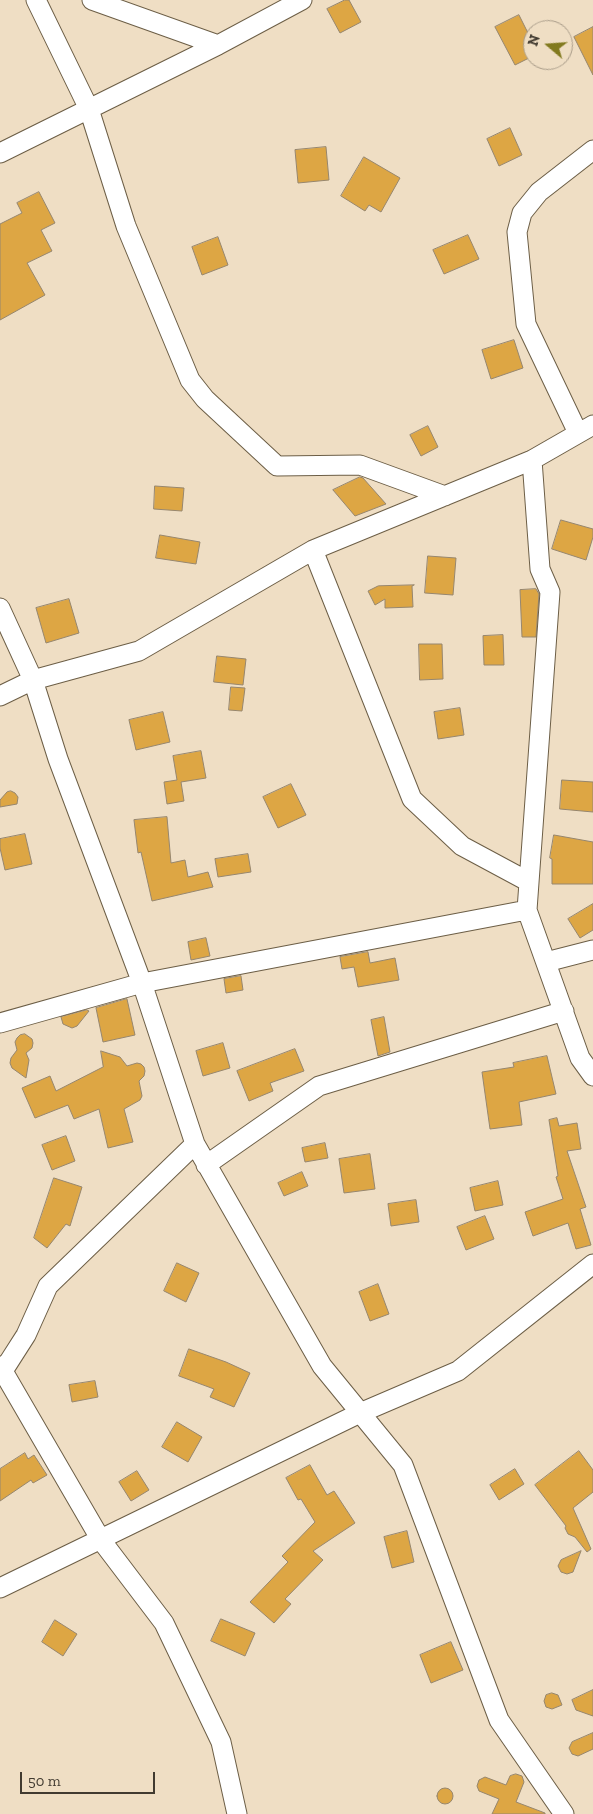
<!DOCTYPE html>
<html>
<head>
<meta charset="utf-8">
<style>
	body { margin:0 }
	#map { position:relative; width:593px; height:1814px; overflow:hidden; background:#efdec4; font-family:"Zilla Slab",serif }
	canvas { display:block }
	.north { position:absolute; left:523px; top:20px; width:50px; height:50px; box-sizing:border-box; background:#efdec4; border:1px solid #a99c89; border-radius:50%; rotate:288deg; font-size:14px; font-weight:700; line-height:20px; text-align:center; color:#413a30 }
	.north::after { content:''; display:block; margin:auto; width:18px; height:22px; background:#827a1f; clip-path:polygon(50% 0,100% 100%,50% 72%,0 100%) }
	.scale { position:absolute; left:20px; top:1772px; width:135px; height:22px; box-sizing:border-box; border:2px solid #413a30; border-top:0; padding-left:6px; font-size:15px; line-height:18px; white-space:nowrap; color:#413a30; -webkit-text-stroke:4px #efdec4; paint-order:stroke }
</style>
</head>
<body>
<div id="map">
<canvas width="593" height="1814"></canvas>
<div class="north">N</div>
<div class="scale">50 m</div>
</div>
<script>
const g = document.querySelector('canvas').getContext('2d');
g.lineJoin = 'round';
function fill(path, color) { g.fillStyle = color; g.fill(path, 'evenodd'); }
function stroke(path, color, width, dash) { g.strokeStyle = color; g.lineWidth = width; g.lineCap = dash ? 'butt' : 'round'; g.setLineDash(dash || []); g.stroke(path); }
const building = new Path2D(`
	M 345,0 L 349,0 L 361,22 L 340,33 L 327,9 Z
	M 519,15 L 533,43 L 533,56 L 515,65 L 495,27 Z
	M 593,27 L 593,75 L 574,37 Z
	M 510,128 L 522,155 L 499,166 L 487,139 Z
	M 326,147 L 329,180 L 298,183 L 295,150 Z
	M 364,157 L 400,178 L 381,212 L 369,205 L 365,211 L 341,196 Z
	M 39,192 L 55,223 L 41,230 L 52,251 L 27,263 L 45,295 L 0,320 L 0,224 L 22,213 L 17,203 Z
	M 468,235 L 479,259 L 444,274 L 433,250 Z
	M 218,237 L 228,265 L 202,275 L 192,247 Z
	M 514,340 L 523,368 L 491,379 L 482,350 Z
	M 428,426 L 438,447 L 421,456 L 410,435 Z
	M 360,477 L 363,478 L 386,504 L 355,516 L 333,490 Z
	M 155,486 L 184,488 L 182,511 L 154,509 Z
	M 561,520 L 593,529 L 593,537 L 586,560 L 552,549 Z
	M 160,535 L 200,542 L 196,564 L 156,558 Z
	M 428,556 L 456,558 L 453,595 L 425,593 Z
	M 414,585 L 412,586 L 413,607 L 385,608 L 385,599 L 375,605 L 368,591 L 378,586 Z
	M 536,589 L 539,594 L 536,637 L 522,637 L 520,590 Z
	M 69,599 L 79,633 L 46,643 L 36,608 Z
	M 503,635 L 504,665 L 484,665 L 483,636 Z
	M 419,644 L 442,644 L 443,679 L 420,680 Z
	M 217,656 L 246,659 L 243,685 L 214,682 Z
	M 231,687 L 245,688 L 242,711 L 229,710 Z
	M 460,708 L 464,735 L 438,739 L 434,712 Z
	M 163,712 L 170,742 L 136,750 L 129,720 Z
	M 201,751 L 206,778 L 181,782 L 184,801 L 167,804 L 164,782 L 177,780 L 173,756 Z
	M 562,780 L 593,782 L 593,812 L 560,809 Z
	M 291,784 L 306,815 L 278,828 L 263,797 Z
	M 11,791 L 15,793 L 18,797 L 17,804 L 0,807 L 0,800 L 7,792 Z
	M 167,817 L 171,863 L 185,860 L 188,877 L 208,872 L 213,887 L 152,901 L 141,852 L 138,853 L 134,820 Z
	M 25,834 L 32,864 L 5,870 L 0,848 L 0,839 Z
	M 554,835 L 593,842 L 593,884 L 552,884 L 552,859 L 550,858 Z
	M 248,854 L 251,872 L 218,877 L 215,859 Z
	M 593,904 L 593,930 L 580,938 L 568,919 Z
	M 206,938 L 210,956 L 191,960 L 188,942 Z
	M 368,952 L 370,963 L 395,958 L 399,980 L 358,987 L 354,967 L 342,969 L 340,957 Z
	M 241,976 L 243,990 L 226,993 L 224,979 Z
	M 127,999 L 135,1035 L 103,1042 L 96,1008 Z
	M 87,1010 L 89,1011 L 77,1026 L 72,1028 L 63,1024 L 61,1017 Z
	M 384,1017 L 390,1052 L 378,1056 L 371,1020 Z
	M 25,1034 L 32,1039 L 33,1043 L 32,1048 L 26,1053 L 29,1060 L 26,1078 L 12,1068 L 10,1063 L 11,1058 L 17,1050 L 15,1042 L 17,1038 L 20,1035 Z
	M 223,1043 L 230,1068 L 203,1076 L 196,1051 Z
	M 295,1049 L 304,1071 L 270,1083 L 273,1091 L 249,1101 L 237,1071 Z
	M 101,1051 L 120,1057 L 127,1066 L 137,1063 L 141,1064 L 144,1067 L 145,1071 L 144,1076 L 139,1081 L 142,1096 L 140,1100 L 124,1109 L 133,1142 L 108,1148 L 99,1109 L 74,1119 L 68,1105 L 35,1118 L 22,1088 L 50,1076 L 56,1091 L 103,1067 Z
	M 547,1056 L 556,1094 L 519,1102 L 522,1125 L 490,1129 L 482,1072 L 514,1067 L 513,1063 Z
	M 557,1118 L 559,1126 L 577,1123 L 581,1149 L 567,1151 L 586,1207 L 580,1209 L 591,1245 L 576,1249 L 568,1223 L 533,1236 L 525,1212 L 563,1199 L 556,1177 L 558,1176 L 549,1120 Z
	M 66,1136 L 75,1161 L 52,1170 L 42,1145 Z
	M 325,1143 L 328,1158 L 305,1162 L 302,1148 Z
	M 370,1154 L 375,1189 L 344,1193 L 339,1159 Z
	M 302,1172 L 308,1186 L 284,1196 L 278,1183 Z
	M 54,1178 L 82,1187 L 70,1226 L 66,1224 L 47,1248 L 34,1238 Z
	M 498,1181 L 503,1205 L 475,1211 L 470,1188 Z
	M 416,1200 L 419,1222 L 391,1226 L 388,1204 Z
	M 485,1216 L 494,1239 L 466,1250 L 457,1227 Z
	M 177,1263 L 199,1273 L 186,1302 L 164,1291 Z
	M 378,1284 L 389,1314 L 370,1321 L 359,1292 Z
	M 189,1349 L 226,1362 L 250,1373 L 234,1407 L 210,1397 L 214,1389 L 179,1376 Z
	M 95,1381 L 98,1397 L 72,1402 L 69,1385 Z
	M 177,1422 L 202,1437 L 188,1462 L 162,1447 Z
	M 579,1451 L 593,1470 L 593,1492 L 573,1508 L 591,1549 L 587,1552 L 575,1537 L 568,1534 L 565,1528 L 566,1526 L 535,1485 Z
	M 25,1453 L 28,1459 L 34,1455 L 47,1475 L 33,1483 L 31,1480 L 0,1501 L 0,1469 Z
	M 310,1465 L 327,1495 L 334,1491 L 355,1523 L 313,1551 L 323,1560 L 285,1599 L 291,1604 L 274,1623 L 250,1602 L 288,1562 L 282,1556 L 315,1522 L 301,1499 L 298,1500 L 286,1478 Z
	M 515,1469 L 524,1484 L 499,1500 L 490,1485 Z
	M 137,1471 L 149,1490 L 131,1501 L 119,1482 Z
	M 407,1531 L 414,1562 L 392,1568 L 384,1537 Z
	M 581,1551 L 573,1572 L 567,1574 L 561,1572 L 558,1566 L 561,1560 Z
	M 221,1619 L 255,1633 L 245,1656 L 211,1641 Z
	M 55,1620 L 77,1634 L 63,1656 L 42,1642 Z
	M 451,1642 L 463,1670 L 431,1683 L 420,1655 Z
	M 593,1690 L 593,1716 L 576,1710 L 572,1700 Z
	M 552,1693 L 558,1695 L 562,1705 L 552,1709 L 546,1707 L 544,1701 L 546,1695 Z
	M 593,1733 L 593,1749 L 578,1756 L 572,1754 L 569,1748 L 572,1742 Z
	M 516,1774 L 522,1776 L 524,1782 L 516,1802 L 545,1813 L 545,1814 L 492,1814 L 499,1799 L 479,1791 L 477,1786 L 479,1780 L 485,1777 L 506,1785 L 510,1776 Z
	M437 1796a8 8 0 1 1 16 0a8 8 0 1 1-16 0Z`);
fill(building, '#dda644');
stroke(building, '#96866e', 1);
const minor = new Path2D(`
	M 36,0 L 89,109 L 126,226 L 190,380 L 205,399 L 277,466 L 360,465 L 445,496
	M 92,0 L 218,45
	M 0,153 L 218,45 L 302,0
	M 578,433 L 526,324 L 517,232 L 522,213 L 539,192 L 593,150
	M 532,460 L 540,569 L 550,592 L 527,910 L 580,1058 L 593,1076
	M 313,550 L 412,799 L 462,846 L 529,882
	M 0,608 L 33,680 L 58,759 L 142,983 L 195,1144 L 322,1366 L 403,1465 L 499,1720 L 564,1814
	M 0,696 L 33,680 L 139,651 L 313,550 L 532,460 L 593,425
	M 546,962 L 593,950
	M 0,1023 L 142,983 L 527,910
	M 206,1165 L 319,1086 L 564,1011
	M 0,1366 L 101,1540 L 164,1623 L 221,1742 L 237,1814
	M 3,1371 L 26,1335 L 48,1286 L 195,1144
	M 0,1588 L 360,1413 L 458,1371 L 593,1264`);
stroke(minor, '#6c5e46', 21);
stroke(minor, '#fff', 19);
</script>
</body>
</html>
